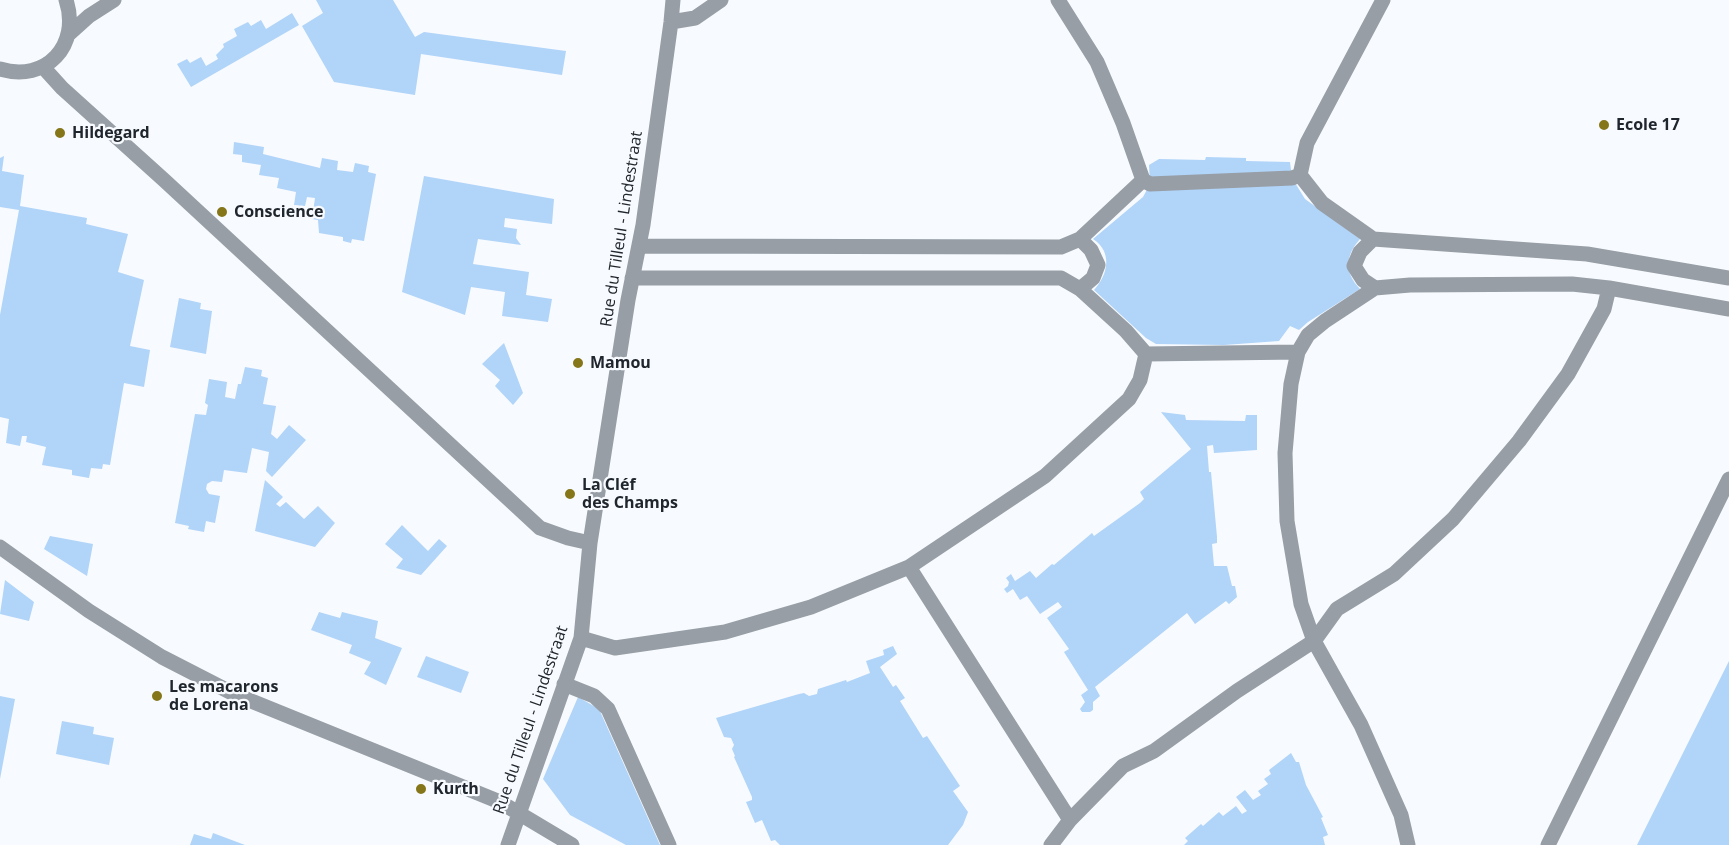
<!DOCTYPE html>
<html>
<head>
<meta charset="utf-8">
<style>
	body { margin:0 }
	canvas { display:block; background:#f7fafe }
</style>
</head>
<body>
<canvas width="1729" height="845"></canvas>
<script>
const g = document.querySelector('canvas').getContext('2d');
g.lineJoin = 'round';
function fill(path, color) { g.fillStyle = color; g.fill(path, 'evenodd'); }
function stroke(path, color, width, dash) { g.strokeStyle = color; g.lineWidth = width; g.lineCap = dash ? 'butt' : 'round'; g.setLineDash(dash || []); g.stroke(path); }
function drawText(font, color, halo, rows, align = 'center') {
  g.font = font + ' "Open Sans",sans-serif'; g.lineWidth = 4.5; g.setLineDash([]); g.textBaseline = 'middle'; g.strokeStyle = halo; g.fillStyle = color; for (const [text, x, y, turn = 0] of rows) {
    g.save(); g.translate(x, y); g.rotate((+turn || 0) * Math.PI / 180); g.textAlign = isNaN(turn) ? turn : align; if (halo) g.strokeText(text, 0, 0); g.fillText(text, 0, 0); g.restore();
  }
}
fill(new Path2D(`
	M 316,0 L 393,0 L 415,37 L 424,32 L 566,51 L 562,75 L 421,54 L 415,95 L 334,82 L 302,26 L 323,13 Z
	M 292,13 L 299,25 L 191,87 L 177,64 L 187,59 L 190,63 L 201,57 L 206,66 L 218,59 L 216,55 L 224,47 L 223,44 L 237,36 L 234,29 L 248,22 L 251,26 L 261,20 L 266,29 Z
	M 234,142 L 264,147 L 263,154 L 320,168 L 322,158 L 338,161 L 337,170 L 353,172 L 355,163 L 369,166 L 368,172 L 376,174 L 364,241 L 352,239 L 351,243 L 343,241 L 343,237 L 319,233 L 318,220 L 312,219 L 315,198 L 307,197 L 305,206 L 294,205 L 296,192 L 277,188 L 279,178 L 259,175 L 261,165 L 242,162 L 242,155 L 233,154 Z
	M 4,156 L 2,171 L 24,175 L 20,206 L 87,218 L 86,224 L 128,234 L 118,272 L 144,280 L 130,346 L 150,350 L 144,387 L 124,383 L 110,465 L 103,464 L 102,469 L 91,468 L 89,478 L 72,475 L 72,470 L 42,465 L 46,447 L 26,442 L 27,436 L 22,436 L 20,446 L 6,443 L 9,419 L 0,417 L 0,315 L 19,210 L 0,207 L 0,158 Z
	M 1206,157 L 1246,158 L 1246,161 L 1290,162 L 1292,178 L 1305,199 L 1360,239 C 1345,256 1344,272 1360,289 L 1308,322 L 1299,330 L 1290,326 L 1279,341 L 1224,345 L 1156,344 L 1146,338 L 1094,290 C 1108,275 1113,252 1093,239 L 1143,197 L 1150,184 L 1149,165 L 1159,159 L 1205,160 Z
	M 424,176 L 554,199 L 552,224 L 505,218 L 504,227 L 517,229 L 516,238 L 521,245 L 478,239 L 473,264 L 529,272 L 526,295 L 552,299 L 548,322 L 502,316 L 505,292 L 471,287 L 465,315 L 402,292 Z
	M 179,298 L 201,303 L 200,309 L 212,311 L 206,354 L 170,347 Z
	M 504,343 L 523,393 L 513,405 L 495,386 L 500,380 L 482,364 Z
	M 245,367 L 262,370 L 261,376 L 268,378 L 263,404 L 276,406 L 271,434 L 277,439 L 289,425 L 306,440 L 272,477 L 266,471 L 269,452 L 252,448 L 247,473 L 224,470 L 222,482 L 212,481 L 207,484 L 206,489 L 209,494 L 220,496 L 215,523 L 206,521 L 204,532 L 188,529 L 189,526 L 175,523 L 195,414 L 206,415 L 208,405 L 205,403 L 209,379 L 227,382 L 225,397 L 235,399 L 238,384 L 241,384 Z
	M 1161,412 L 1185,415 L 1186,420 L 1245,421 L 1246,415 L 1257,415 L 1257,450 L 1214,453 L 1213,445 L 1207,446 L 1209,472 L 1211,472 L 1217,537 L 1217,543 L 1212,544 L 1214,566 L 1227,566 L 1232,586 L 1235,586 L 1237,597 L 1229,604 L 1226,601 L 1195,624 L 1187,613 L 1095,687 L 1100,696 L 1093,702 L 1093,710 L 1090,712 L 1082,712 L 1080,709 L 1085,702 L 1081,695 L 1088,690 L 1064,652 L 1069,649 L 1047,618 L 1062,607 L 1058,602 L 1040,614 L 1027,596 L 1020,600 L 1013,589 L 1007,593 L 1004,589 L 1008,586 L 1009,582 L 1006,578 L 1011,574 L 1015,581 L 1030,571 L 1036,578 L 1052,564 L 1054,565 L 1092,533 L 1094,536 L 1140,503 L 1144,499 L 1140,492 L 1191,449 Z
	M 265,480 L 283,497 L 276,504 L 280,507 L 286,502 L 304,519 L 318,506 L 335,523 L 315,547 L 255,531 Z
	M 402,525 L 428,551 L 439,539 L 447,546 L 421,575 L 396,568 L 403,559 L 385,544 Z
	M 50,536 L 93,544 L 87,576 L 44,549 Z
	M 5,580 L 34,602 L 29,621 L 0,614 Z
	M 319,612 L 340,618 L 342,612 L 378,621 L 375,638 L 402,648 L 386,685 L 364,674 L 371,662 L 349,653 L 352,645 L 311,630 Z
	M 893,646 L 897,654 L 880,667 L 893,687 L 896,685 L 905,698 L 900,701 L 923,738 L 927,736 L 960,786 L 953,791 L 968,812 L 963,825 L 948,845 L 780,845 L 775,840 L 771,841 L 762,820 L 755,823 L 746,802 L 752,800 L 752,797 L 734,757 L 735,756 L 732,749 L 734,745 L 731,738 L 724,737 L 716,718 L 799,694 L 804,693 L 809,696 L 817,694 L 818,689 L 846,680 L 847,682 L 870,673 L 866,661 L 884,655 L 883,650 Z
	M 426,656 L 469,672 L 461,693 L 417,677 Z
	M 1729,661 L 1729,845 L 1637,845 Z
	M 0,696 L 15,699 L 0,779 Z
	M 578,697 L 599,709 L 660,845 L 626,845 L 570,815 L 543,779 Z
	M 62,721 L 94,727 L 93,734 L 114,738 L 109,765 L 56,754 Z
	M 1291,753 L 1296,762 L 1299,762 L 1306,785 L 1323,817 L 1321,818 L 1328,835 L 1323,837 L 1325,845 L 1184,845 L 1188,841 L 1185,838 L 1201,824 L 1203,826 L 1219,812 L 1223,816 L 1236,806 L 1242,814 L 1247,811 L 1236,797 L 1245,790 L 1253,800 L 1261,795 L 1258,791 L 1268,784 L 1264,779 L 1271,774 L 1269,770 Z
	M 213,833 L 245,845 L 190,845 L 194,834 L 211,839 Z`), '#b1d4f9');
stroke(new Path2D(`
	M 1058,0 L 1097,62 L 1123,123 L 1143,180
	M 671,22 L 695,18 L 721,0
	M 69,34 L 89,16 L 114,0
	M 43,67 L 62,88 L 164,180 L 540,528 L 568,538 L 590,543
	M 0,69 C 46,83 81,45 66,0
	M 1300,175 L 1307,143 L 1383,0
	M 1300,175 L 1322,203 L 1373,239
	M 1143,180 L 1150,184 L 1292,178 L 1300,175
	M 1080,239 L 1143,180
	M 632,278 L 1061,278 L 1080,289 L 1093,278 L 1098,265 L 1091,250 L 1080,239 L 1061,247 L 639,246
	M 1375,288 L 1363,280 L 1354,266 L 1360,252 L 1373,239 L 1587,254 L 1729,278
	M 1080,289 L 1126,331 L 1146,354
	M 1146,354 L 1298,352
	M 0,547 L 89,611 L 162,657 L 234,694 L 500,802 L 572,845
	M 909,567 L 1070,820
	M 581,638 L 615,648 L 725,632 L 811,607 L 909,567 L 1045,476 L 1129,399 L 1140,380 L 1146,354
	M 564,684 L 594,696 L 608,709 L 669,845
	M 508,845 L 581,638 L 590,543 L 628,300 L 643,225 L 671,22 L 673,0
	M 1051,845 L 1070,820 L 1123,766 L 1154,751 L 1237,691 L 1314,641 L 1337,609 L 1394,574 L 1453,519 L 1519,441 L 1568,374 L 1604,309 L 1609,288
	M 1408,845 L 1401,815 L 1361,725 L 1314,641 L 1301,604 L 1287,521 L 1285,453 L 1291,384 L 1298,352 L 1308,335 L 1325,321 L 1375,288 L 1410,285 L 1572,284 L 1609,288 L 1729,309
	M 1548,845 L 1729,479`), '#979ea6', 15);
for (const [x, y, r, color] of [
	[1604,125,6,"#85761a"],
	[60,133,6,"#85761a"],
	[222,212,6,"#85761a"],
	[578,363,6,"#85761a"],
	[570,494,6,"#85761a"],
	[157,696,6,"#85761a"],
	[421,789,6,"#85761a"]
]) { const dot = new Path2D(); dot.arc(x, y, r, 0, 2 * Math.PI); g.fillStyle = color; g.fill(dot); stroke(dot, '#f7fafe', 2); }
drawText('bold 16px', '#20262d', '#f7fafe', [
	["Ecole 17",1616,125],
	["Hildegard",72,133],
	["Conscience",234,212],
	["Mamou",590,363],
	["La Cléf",582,485],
	["des Champs",582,503],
	["Les macarons",169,687],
	["de Lorena",169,705],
	["Kurth",433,789]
], 'left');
drawText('16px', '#20262d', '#f7fafe', [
	["Rue du Tilleul - Lindestraat",622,229,-81],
	["Rue du Tilleul - Lindestraat",531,720,-71]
]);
</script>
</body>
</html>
